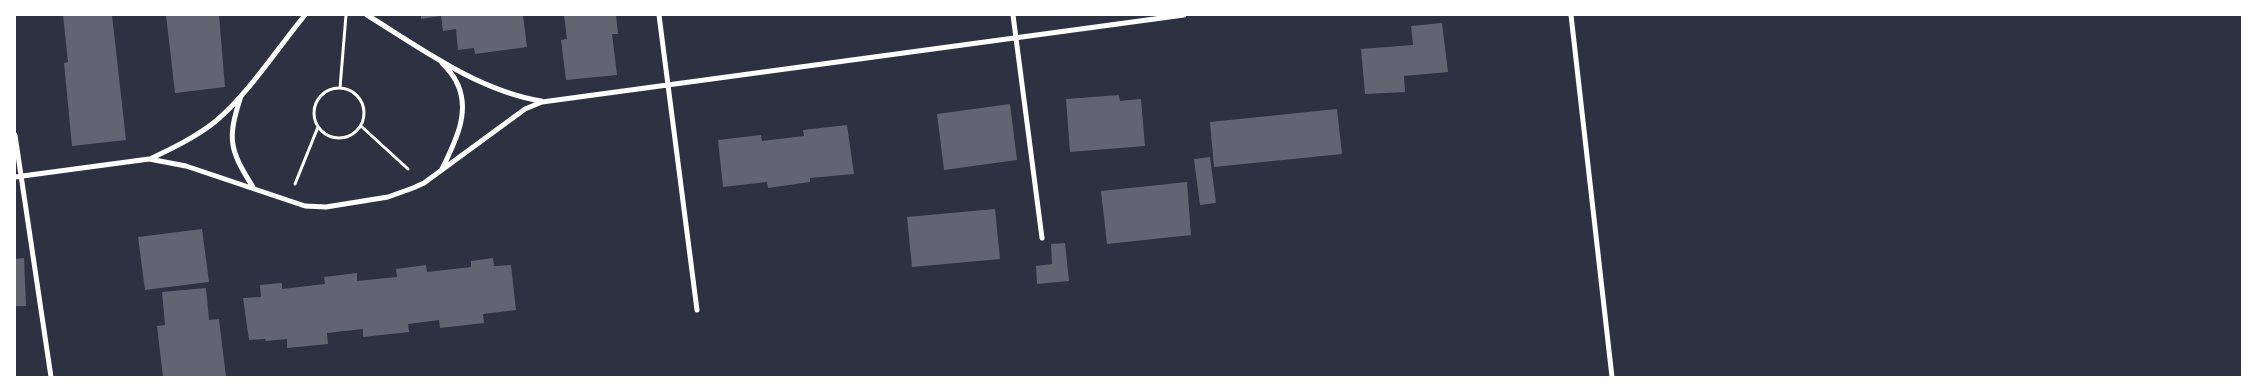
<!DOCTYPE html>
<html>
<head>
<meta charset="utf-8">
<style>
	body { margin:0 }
	#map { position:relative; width:2257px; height:392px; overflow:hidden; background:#2d3142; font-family:Karla,sans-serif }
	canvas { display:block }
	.frame { position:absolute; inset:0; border:16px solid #fff; pointer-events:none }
</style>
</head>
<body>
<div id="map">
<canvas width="2257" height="392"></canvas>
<div class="frame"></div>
</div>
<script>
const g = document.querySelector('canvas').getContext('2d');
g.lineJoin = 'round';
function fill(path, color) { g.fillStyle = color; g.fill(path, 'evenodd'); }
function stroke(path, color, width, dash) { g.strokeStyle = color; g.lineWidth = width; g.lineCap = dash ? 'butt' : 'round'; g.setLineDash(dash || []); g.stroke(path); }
fill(new Path2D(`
	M 63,15 L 112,15 L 126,140 L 72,146 L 64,63 L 68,62 Z
	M 166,15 L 219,15 L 225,87 L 175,93 Z
	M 421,15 L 523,15 L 527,47 L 475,54 L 474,48 L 458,50 L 456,29 L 443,31 L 441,16 L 421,19 Z
	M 564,15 L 616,15 L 618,34 L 612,34 L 617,75 L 566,80 L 561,40 L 567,39 Z
	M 1442,23 L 1448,72 L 1404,76 L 1405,92 L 1365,94 L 1361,49 L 1413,45 L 1411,26 Z
	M 1119,95 L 1120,101 L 1141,99 L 1145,146 L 1070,152 L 1066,99 Z
	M 1010,104 L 1017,160 L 944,170 L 937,114 Z
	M 1337,109 L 1342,154 L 1214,167 L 1210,122 Z
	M 847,125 L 854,174 L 810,178 L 810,182 L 768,188 L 767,182 L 723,187 L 718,140 L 761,135 L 762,141 L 804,136 L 803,130 Z
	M 1210,157 L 1216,203 L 1200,205 L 1194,159 Z
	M 1187,182 L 1191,235 L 1107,244 L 1101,191 Z
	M 995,209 L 1000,259 L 912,267 L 907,217 Z
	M 202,229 L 209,282 L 145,290 L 138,237 Z
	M 1065,243 L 1069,281 L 1037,284 L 1036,266 L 1052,264 L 1051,244 Z
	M 24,258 L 26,306 L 15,306 L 15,259 Z
	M 493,258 L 494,266 L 511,265 L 516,310 L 483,314 L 484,323 L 440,328 L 439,320 L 408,324 L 409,332 L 363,337 L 363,329 L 327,333 L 328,344 L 287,348 L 287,339 L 266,341 L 265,339 L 249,340 L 243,298 L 261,297 L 260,285 L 282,283 L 282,289 L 325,284 L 324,277 L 357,273 L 357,281 L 397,277 L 396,269 L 426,265 L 427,272 L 471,267 L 471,261 Z
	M 206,288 L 209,320 L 219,319 L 226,377 L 163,377 L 157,326 L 165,325 L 162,292 Z`), '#626471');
stroke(new Path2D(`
	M 340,88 L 346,15
	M314 113a25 25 0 1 1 50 0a25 25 0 1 1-50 0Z
	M 361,126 L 408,169
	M 295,184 L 318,127`), '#fff', 3);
stroke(new Path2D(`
	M 367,15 C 422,49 477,90 541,101
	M 659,15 L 697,310
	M 1013,15 L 1042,238
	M 1571,15 L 1612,377
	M 442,63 C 447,68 453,75 456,81 C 472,111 455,142 442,169
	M 241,96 C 227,139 229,149 253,187
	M 15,135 L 51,377
	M 150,159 C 173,148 196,137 216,121 C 249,93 277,49 305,15
	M 15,177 L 149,159 L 186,166 L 305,206 L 326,207 L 388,197 L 413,188 L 424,183 L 525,109 L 542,102 L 1184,15`), '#fff', 5);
</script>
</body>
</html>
